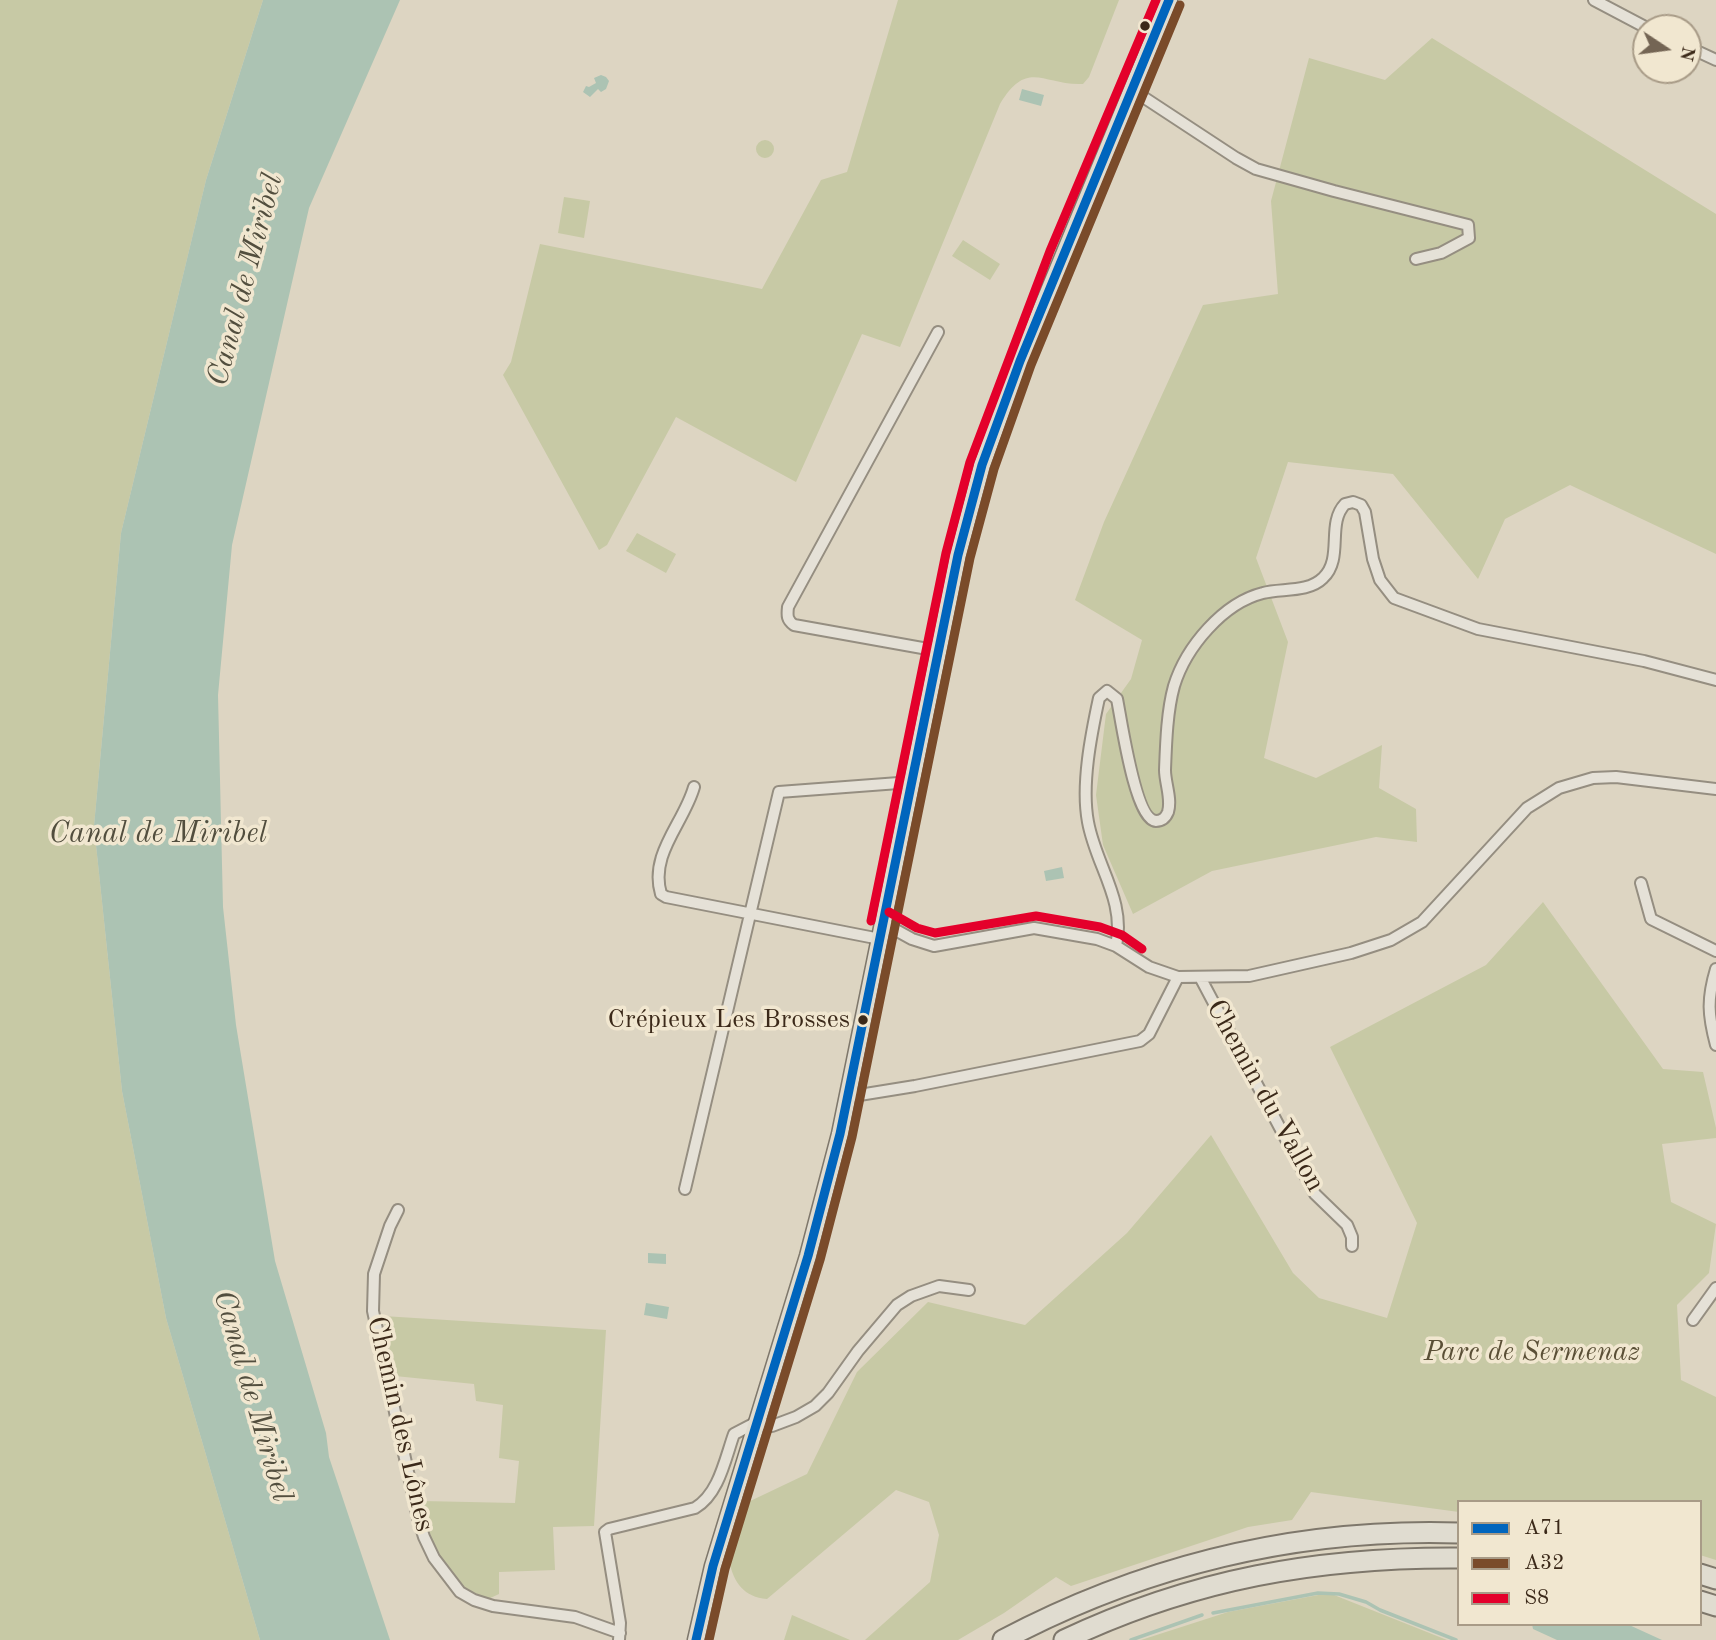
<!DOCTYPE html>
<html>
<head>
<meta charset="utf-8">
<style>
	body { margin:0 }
	#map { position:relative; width:1716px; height:1640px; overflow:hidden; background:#ddd5c2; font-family:"Old Standard TT",serif }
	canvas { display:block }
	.legend { position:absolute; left:1457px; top:1500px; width:245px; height:126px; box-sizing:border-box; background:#f1e7d0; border:2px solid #a89b87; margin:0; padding:9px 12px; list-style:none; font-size:21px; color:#3b2919 }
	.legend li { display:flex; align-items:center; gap:14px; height:35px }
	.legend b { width:35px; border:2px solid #a89b87 }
	.north { position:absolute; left:1632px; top:14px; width:70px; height:70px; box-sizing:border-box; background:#f1e7d0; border:2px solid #a89b87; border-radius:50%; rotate:103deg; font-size:19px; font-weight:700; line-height:28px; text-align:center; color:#3b2919 }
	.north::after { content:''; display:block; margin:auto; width:24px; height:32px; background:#746554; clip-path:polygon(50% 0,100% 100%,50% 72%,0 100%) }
</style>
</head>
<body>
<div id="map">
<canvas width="1716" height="1640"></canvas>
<ul class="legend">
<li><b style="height:9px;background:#0065bd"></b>A71</li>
<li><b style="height:9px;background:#7a4b2a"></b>A32</li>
<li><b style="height:9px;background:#e4002b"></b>S8</li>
</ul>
<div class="north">N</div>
</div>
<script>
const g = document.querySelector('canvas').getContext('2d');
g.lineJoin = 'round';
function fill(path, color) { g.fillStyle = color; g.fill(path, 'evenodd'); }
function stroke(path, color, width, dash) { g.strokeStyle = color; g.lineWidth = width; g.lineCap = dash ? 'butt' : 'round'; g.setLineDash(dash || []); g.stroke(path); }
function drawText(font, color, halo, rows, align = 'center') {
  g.font = font + ' "Old Standard TT",serif'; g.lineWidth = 7; g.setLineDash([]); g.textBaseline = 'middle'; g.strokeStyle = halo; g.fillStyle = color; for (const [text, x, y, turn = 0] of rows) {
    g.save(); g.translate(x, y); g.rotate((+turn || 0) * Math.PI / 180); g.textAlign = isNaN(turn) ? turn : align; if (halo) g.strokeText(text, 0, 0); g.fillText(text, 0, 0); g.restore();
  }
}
fill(new Path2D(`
	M 0,0 L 263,0 L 206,180 L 121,533 L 94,826 L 122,1091 L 166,1318 L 260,1640 L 0,1640 Z
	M 898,0 L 1119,0 L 1089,77 L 1083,84 C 1043,86 1028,58 1000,104 L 900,347 L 862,334 L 796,482 L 676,417 L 607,545 L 599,550 L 503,375 L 511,362 L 540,244 L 762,289 L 821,180 L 847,172 Z
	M 1432,38 L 1716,214 L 1716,554 L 1570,485 L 1505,519 L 1478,579 L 1393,474 L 1288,462 L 1256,558 L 1288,642 L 1264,758 L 1316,778 L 1382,745 L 1379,788 L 1416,809 L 1417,842 L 1376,837 L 1212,871 L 1133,914 L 1103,845 L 1096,795 L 1106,714 L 1131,679 L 1142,640 L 1075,600 L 1104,522 L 1203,305 L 1278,294 L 1271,201 L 1309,58 L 1385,80 Z
	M756 149a9 9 0 1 1 18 0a9 9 0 1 1-18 0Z
	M 564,197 L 590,201 L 584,238 L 558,233 Z
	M 963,240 L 1000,264 L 990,280 L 952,256 Z
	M 637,533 L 676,554 L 666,573 L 626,551 Z
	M 1543,902 L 1663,1069 L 1703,1072 L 1716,1128 L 1716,1138 L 1662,1144 L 1671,1202 L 1716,1224 L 1709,1273 L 1677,1305 L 1681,1380 L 1716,1397 L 1716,1560 L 1700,1555 L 1700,1502 L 1459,1502 L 1459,1512 L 1311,1492 L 1292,1520 L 1248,1527 L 1071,1586 L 1056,1577 L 1004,1613 L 958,1640 L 865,1640 L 930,1582 L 939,1535 L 929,1502 L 896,1490 L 767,1599 C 744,1597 734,1583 729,1561 L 744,1504 L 807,1474 L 857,1372 L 928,1302 L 1025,1325 L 1127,1233 L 1211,1135 L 1293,1273 L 1319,1298 L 1387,1318 L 1417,1223 L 1330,1047 L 1486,965 Z
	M 383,1316 L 606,1330 L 594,1526 L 553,1527 L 555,1570 L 499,1572 L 499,1594 L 486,1600 C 478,1596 469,1593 462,1587 C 444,1571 415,1525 422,1501 L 515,1503 L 519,1461 L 499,1458 L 503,1405 L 476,1401 L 474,1384 L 395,1376 Z
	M 1329,1593 L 1447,1640 L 1141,1640 L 1228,1612 Z
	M 792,1615 L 850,1640 L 784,1640 Z`), '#c7c9a5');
fill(new Path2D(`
	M 263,0 L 400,0 L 309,208 L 232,545 L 218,695 L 223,907 L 236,1025 L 275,1261 L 326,1433 L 329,1457 L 390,1640 L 260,1640 L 166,1318 L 122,1091 L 94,826 L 121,533 L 206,180 Z
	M 601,75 L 606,77 L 609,81 L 606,89 L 601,92 L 598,89 L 590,97 L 583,92 L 586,86 L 589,87 L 596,83 L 594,78 Z
	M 1022,89 L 1044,95 L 1041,106 L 1019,100 Z
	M 1062,867 L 1064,878 L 1046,881 L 1044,871 Z
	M 648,1253 L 666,1254 L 666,1264 L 648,1263 Z
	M 646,1303 L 669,1307 L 667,1319 L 644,1315 Z
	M 1532,1624 L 1627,1624 L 1662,1640 L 1557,1640 L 1533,1629 Z`), '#acc3b3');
stroke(new Path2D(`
	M 1213,1613 L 1318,1593 L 1339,1594 L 1366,1602 L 1380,1610 L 1456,1640
	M 1131,1640 L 1202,1615`), '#acc3b3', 3.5);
const street = new Path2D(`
	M 1594,0 L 1647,28
	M 1688,47 L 1716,60
	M 1131,89 L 1236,158 L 1256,169 L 1334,191 L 1468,225 L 1469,238 L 1441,253 L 1416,259
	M 938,332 L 788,607 C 787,616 787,620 794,625 L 939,651
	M 694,787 C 684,823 649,854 661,894 L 666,897 L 880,939
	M 1641,883 L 1651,919 L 1716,951
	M 883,923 L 912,939 L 934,946 L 1034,928 L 1097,939 L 1116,946 L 1149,967 L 1178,977 L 1249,976 L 1351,953 L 1391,940 L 1422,922 L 1527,808 L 1559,788 L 1593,778 L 1616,777 L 1716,789
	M 1116,946 C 1126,900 1096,866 1088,822 C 1081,785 1091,735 1099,698 L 1107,691 L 1117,699 C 1121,718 1135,820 1156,821 C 1162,821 1166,817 1168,812 C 1172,799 1165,783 1165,770 C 1166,743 1167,711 1174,686 C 1186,647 1223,603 1263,593 C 1281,588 1308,593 1323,578 C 1344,558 1326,524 1345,504 L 1353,502 L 1361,505 L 1365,512 L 1373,559 L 1380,580 L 1394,598 L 1478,629 L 1644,661 L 1716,680
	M 1716,969 C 1707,999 1708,1015 1716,1045
	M 1200,977 L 1315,1194 L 1347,1225 L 1352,1237 L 1352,1246
	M 847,1097 L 915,1086 L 1140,1041 L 1149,1034 L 1178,977
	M 685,1189 L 779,792 L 912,782
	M 398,1210 L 390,1226 L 374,1274 L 373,1311 L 418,1518 L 424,1537 L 434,1558 L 460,1592 L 474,1600 L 493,1606 L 575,1617 L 620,1633
	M 1693,1320 L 1716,1288
	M 619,1640 L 620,1623 L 605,1532 L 609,1529 L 695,1508 C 719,1494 725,1459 734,1434 L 757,1422 L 772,1426 L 796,1417 L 815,1406 L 828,1393 L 858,1351 L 897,1305 L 911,1296 L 939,1286 L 969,1290`);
const primary = new Path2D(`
	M 696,1640 L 713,1566 L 808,1256 L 840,1134 L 958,555 L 982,465 L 1020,361 L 1169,0`);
const highway = new Path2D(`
	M 1700,1574 L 1716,1579
	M 1700,1601 L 1716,1606
	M 1003,1640 C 1145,1565 1299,1528 1459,1533
	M 1064,1640 C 1193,1579 1317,1557 1459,1558`);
stroke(street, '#958e81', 14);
stroke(primary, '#7e776b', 19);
stroke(highway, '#7e776b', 23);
stroke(street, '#e5e1d7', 10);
stroke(primary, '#e0dcd0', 16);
stroke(highway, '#e0dcd0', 19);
stroke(new Path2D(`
	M 696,1640 L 713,1566 L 808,1256 L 840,1134 L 958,555 L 982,465 L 1020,361 L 1169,0`), '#0065bd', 9);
stroke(new Path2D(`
	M 709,1640 L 725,1569 L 820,1260 L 852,1137 L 970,558 L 994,469 L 1031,365 L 1180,5`), '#7a4b2a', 9);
stroke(new Path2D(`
	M 889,912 L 917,928 L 935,933 L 1036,916 L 1100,927 L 1122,935 L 1142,949
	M 871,921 L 946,553 L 970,462 L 1050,251 L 1156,0`), '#e4002b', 9);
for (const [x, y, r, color] of [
	[1145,26,6,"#3b2919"],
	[863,1020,6,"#3b2919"]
]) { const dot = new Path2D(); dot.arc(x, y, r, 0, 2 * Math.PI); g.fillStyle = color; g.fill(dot); stroke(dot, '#f1e7d0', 2.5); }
drawText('26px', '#3b2919', '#f1e7d0', [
	["Crépieux Les Brosses",850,1020]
], 'right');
drawText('28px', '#3b2919', '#f1e7d0', [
	["Chemin du Vallon",1265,1096,61],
	["Chemin des Lônes",400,1424,77]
]);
drawText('italic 28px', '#5a4f36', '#f1e7d0', [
	["Parc de Sermenaz",1532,1353]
]);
drawText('italic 30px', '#524e3e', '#f1e7d0', [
	["Canal de Miribel",246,280,-75],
	["Canal de Miribel",158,834],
	["Canal de Miribel",252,1396,74]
]);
</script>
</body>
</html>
